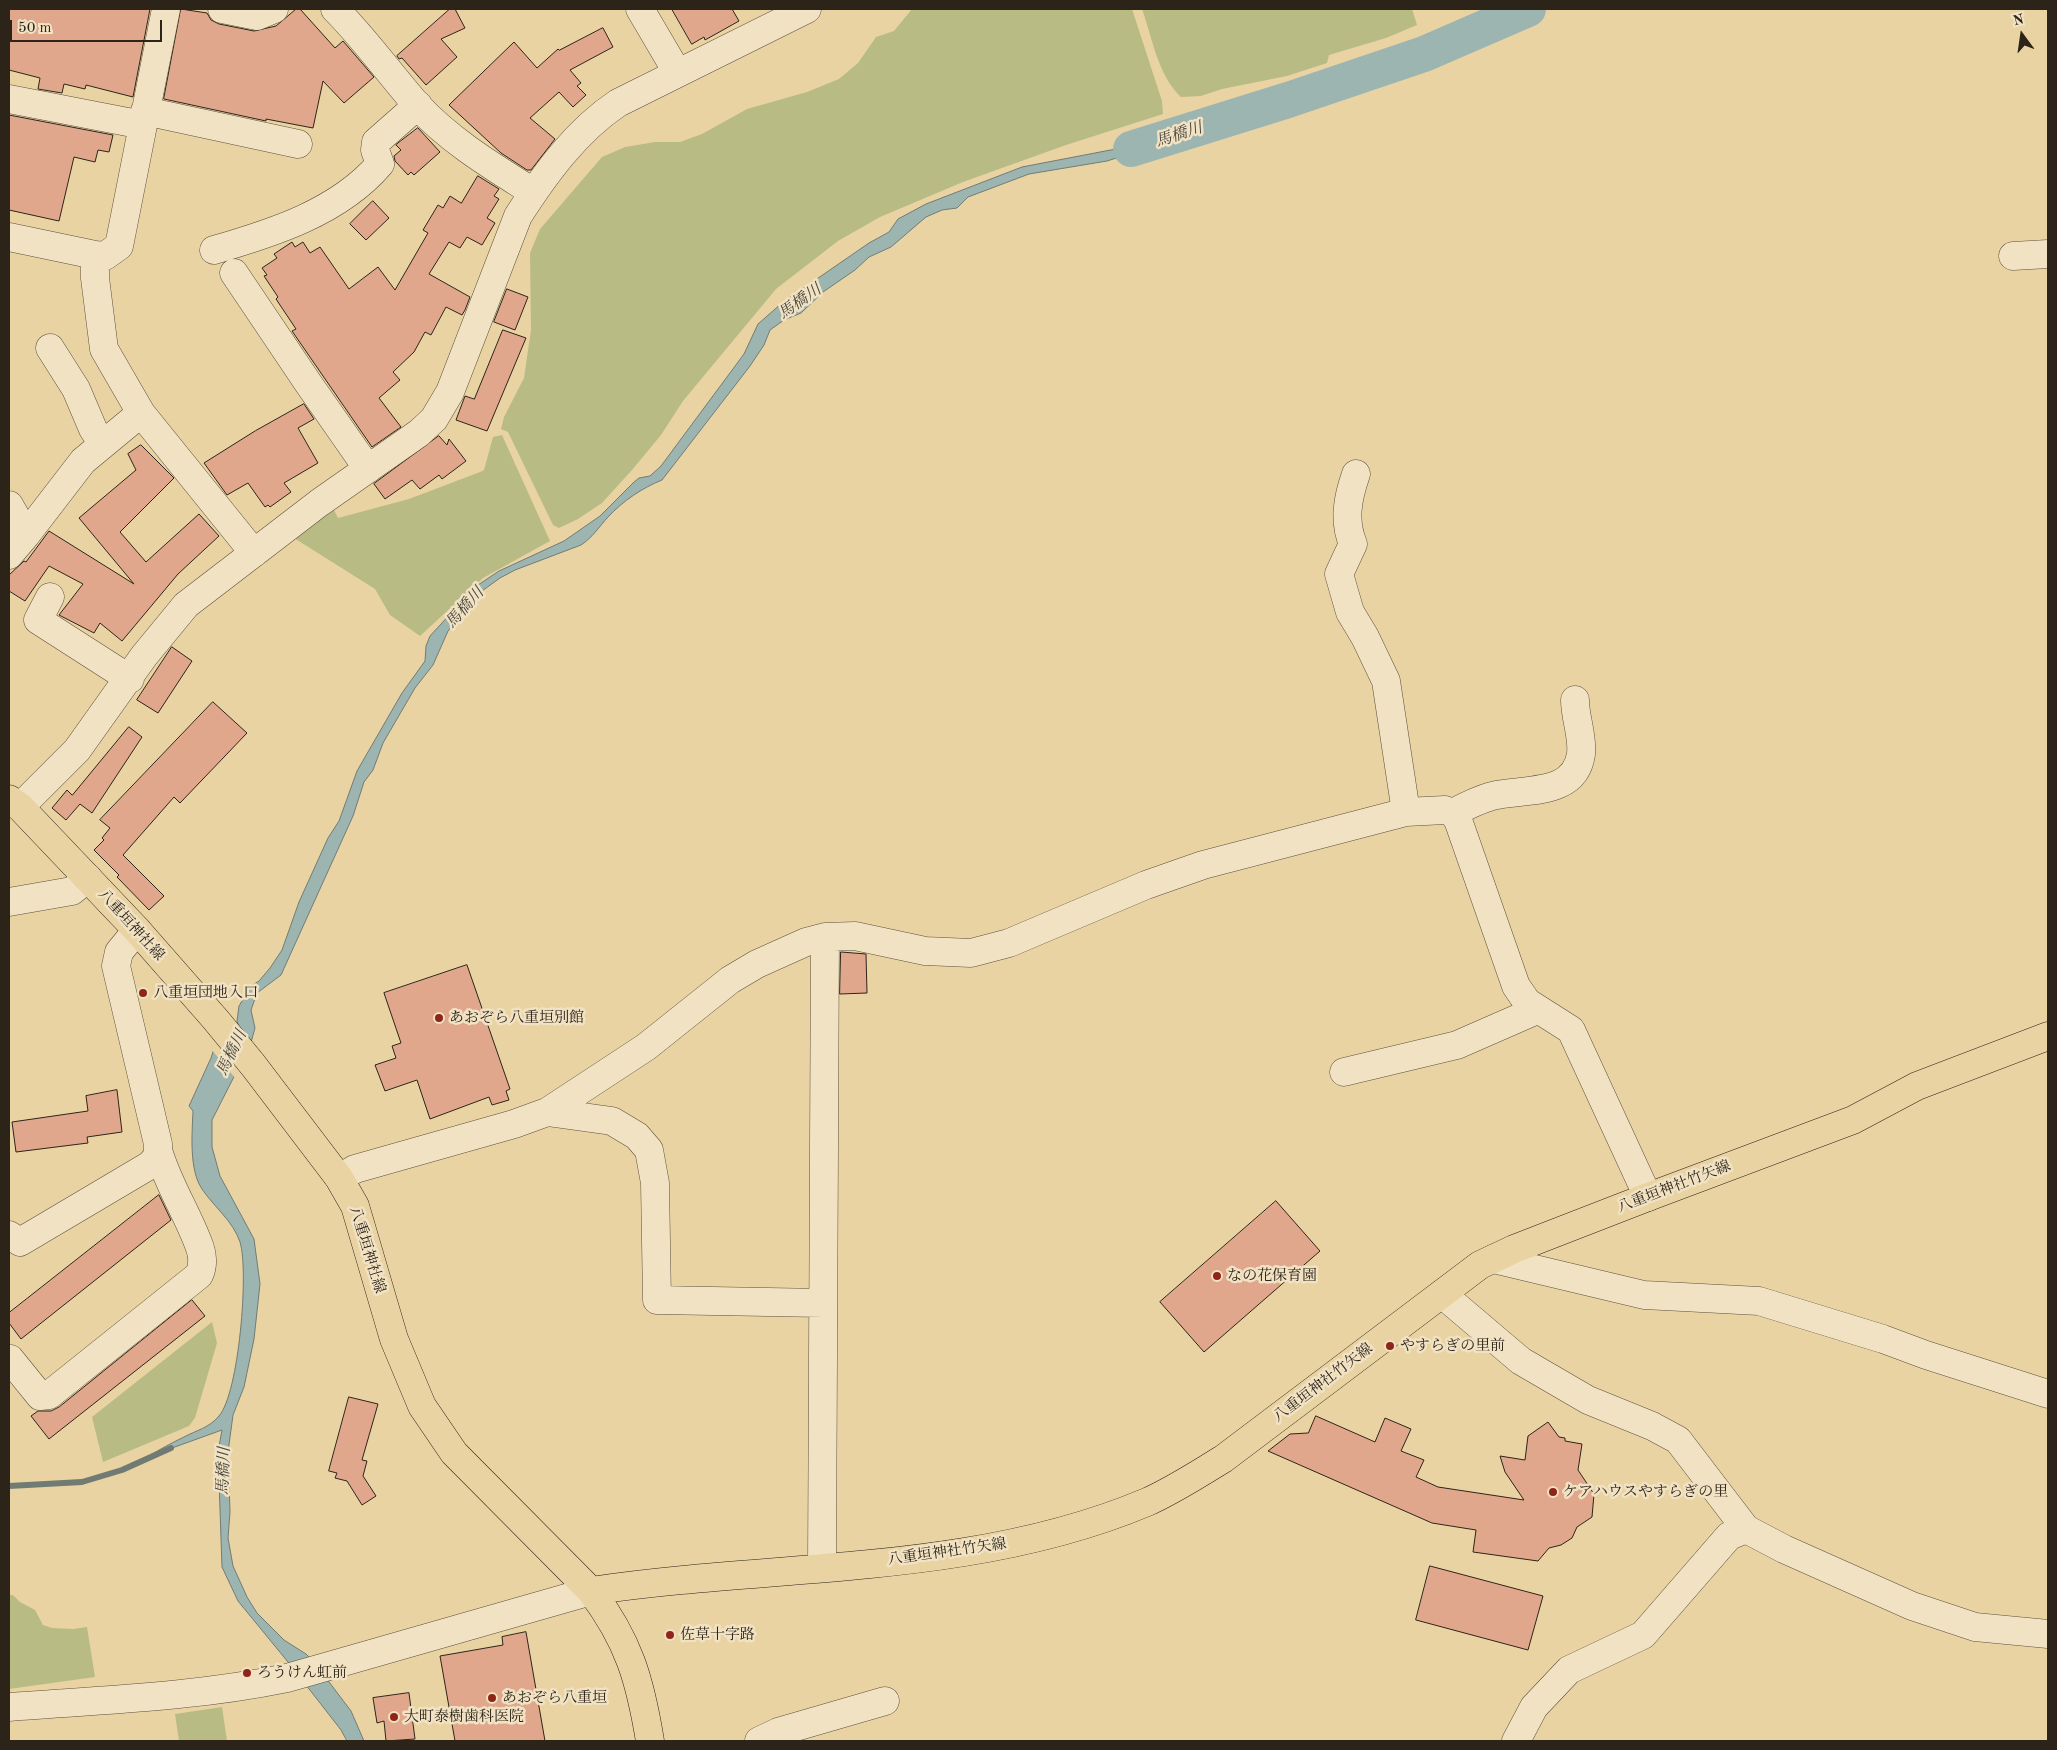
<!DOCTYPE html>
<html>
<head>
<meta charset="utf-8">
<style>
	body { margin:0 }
	#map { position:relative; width:2057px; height:1750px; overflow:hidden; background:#e9d3a3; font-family:"Old Standard TT",serif }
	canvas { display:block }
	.frame { position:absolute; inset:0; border:10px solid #2d2419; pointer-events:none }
	.north { position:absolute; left:1997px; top:10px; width:50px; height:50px; -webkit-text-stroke:4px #f1e2c3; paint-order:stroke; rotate:346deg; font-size:14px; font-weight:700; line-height:20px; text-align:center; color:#2d2419 }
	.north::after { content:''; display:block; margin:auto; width:18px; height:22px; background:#2d2419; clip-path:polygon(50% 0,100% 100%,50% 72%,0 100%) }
	.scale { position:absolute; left:10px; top:20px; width:152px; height:22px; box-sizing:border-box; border:2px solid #2d2419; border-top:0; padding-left:6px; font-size:15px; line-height:18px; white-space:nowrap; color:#2d2419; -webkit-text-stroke:4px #f1e2c3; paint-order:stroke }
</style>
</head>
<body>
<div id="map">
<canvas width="2057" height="1750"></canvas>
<div class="frame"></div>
<div class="north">N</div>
<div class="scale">50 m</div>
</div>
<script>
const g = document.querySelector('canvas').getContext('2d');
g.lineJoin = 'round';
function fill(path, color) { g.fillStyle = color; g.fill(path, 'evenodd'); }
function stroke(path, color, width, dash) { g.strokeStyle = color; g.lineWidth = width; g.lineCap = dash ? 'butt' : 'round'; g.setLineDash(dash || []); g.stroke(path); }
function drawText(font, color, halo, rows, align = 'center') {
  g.font = font + ' "Old Standard TT","Noto Serif JP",serif'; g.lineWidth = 5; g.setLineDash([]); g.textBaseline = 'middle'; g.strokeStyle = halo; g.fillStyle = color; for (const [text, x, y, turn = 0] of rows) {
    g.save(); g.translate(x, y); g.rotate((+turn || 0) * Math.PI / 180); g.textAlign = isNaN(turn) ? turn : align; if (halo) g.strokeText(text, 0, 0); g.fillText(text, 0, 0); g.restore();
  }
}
fill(new Path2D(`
	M 912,9 L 1132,9 L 1162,101 L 1163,114 L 1066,145 L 963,182 L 880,217 L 838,241 L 776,289 L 683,401 L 661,435 L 632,470 L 602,503 L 578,519 L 559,528 L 553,525 L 508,432 L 501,429 L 504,417 L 524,378 L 531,330 L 530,253 L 540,229 L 602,157 L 625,147 L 655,142 L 680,142 L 702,134 L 747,109 L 807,92 L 839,79 L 858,63 L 876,37 L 894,31 Z
	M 1142,9 L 1412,9 L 1417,25 L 1386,38 L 1329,55 L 1327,63 L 1287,76 L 1222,89 L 1201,96 L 1181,97 C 1158,76 1152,37 1142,9 Z
	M 502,435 L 550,541 L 483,578 L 420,636 L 390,615 L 375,589 L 294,538 L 331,504 L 338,518 L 409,499 L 480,472 L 484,470 L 493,437 Z
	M 212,1322 L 217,1343 L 195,1418 L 189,1426 L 103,1462 L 92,1417 Z
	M 9,1595 L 13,1595 L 20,1602 L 35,1610 L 43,1625 L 52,1628 L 73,1629 L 87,1627 L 95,1677 L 9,1689 Z
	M 222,1707 L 227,1741 L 179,1741 L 175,1714 Z`), '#b8bc84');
const water = new Path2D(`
	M 1177,132 L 1180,138 L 1107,161 L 1029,174 L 968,197 L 957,208 L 942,210 L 926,217 L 891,247 L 869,257 L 855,270 L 823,292 L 801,313 L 784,320 L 770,330 L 764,345 L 750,366 L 662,480 C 642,488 623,501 608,517 C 599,527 592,538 581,545 L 515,570 L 500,578 L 482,591 L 448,631 L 433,665 L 415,688 L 383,743 L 373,770 L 364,782 L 353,816 L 281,975 L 257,993 L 251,1010 L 255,1028 L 248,1053 L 237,1021 L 239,1006 L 251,986 L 259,981 L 270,968 L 282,950 L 299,902 L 328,838 L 339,821 L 357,771 L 402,693 L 425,661 L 426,646 L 430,636 L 475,587 L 499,571 L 564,541 L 600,516 L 633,483 L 639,478 L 650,476 L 661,466 L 744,354 L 758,324 L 782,303 L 869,243 L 889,232 L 898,219 L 926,204 L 1022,167 L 1121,148 Z
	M 220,1031 L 243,1059 L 212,1120 L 212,1147 L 220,1176 L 254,1239 L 260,1284 L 254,1339 L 244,1387 L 233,1415 L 228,1452 L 230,1512 L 228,1538 L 233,1566 L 247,1597 L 257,1613 L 284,1640 L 306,1654 L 319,1667 L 297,1673 L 238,1601 L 222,1567 L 218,1452 L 222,1430 L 147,1457 C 159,1450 171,1443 184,1437 C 197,1430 209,1428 219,1416 C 239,1393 249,1271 240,1242 C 233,1221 214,1207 202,1189 C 189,1170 192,1134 193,1111 L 189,1106 L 211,1058 Z
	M 320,1670 L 351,1711 L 364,1741 L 347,1741 L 341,1730 L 299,1676 Z`);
fill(water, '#9cb5b1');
stroke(water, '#707b74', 1);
fill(new Path2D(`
	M 218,1031 L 245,1060 L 236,1079 L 211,1049 Z`), '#e9d3a3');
stroke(new Path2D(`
	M 9,1486 L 82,1482 L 122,1470 L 171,1448`), '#707b74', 6);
stroke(new Path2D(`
	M 1131,149 L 1288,100 L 1424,54 L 1528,9`), '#9cb5b1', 36);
const building = new Path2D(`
	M 9,9 L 150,9 L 133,97 L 86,85 L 85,89 L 64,84 L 62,93 L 38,89 L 40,78 L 9,70 Z
	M 181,9 L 207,13 L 211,20 L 219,24 L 254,31 L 276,26 L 296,9 L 300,9 L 335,48 L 343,41 L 374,77 L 344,103 L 323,81 L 313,128 L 266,119 L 266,121 L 164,99 Z
	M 450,9 L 455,9 L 465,28 L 441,39 L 457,57 L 426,85 L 402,58 L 399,59 L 397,56 Z
	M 672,9 L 732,9 L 739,21 L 705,40 L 704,37 L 692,44 Z
	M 603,28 L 613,47 L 570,70 L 581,83 L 577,86 L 586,95 L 573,107 L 559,92 L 530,118 L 555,139 L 531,170 L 527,170 L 501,153 L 449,105 L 514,42 L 537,68 L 558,49 L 559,50 Z
	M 9,115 L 113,135 L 109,152 L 98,150 L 95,162 L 74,157 L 59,221 L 9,210 Z
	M 418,128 L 440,152 L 414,175 L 411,172 L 408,175 L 395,161 L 394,156 L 401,150 L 396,145 Z
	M 478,176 L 499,189 L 494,196 L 499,199 L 487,218 L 495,223 L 482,245 L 467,237 L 460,248 L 449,242 L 429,274 L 470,297 L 465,310 L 462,315 L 446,307 L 431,335 L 425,332 L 414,352 L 393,372 L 400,380 L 379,398 L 401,427 L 372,447 L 292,331 L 296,329 L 276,299 L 278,297 L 264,276 L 267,275 L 262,268 L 277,258 L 274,254 L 292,242 L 295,247 L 303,242 L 310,253 L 320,247 L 349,289 L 378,267 L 395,290 L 428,233 L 423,230 L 438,205 L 443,208 L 450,196 L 461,203 Z
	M 373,201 L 389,218 L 366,240 L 350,224 Z
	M 507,289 L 528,297 L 515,330 L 494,322 Z
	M 503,330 L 526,338 L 487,431 L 456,420 L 465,396 L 474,399 Z
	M 304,404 L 314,419 L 298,428 L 318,463 L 284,483 L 291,492 L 270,507 L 268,505 L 265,507 L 248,483 L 227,495 L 204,463 L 255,431 Z
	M 439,436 L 447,445 L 449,439 L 466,461 L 442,479 L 439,475 L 420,489 L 412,480 L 385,499 L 374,484 Z
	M 141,445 L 174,478 L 120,532 L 146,562 L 199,514 L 219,536 L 178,574 L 122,641 L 100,623 L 94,633 L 59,615 L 83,584 L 49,566 L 25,601 L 9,591 L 9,575 L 24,561 L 26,562 L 49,531 L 134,584 L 79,518 L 136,470 L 128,454 Z
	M 172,647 L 192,661 L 158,713 L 137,700 Z
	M 213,702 L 247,733 L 180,803 L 174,797 L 123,855 L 164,896 L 149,910 L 117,877 L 119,875 L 94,850 L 104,840 L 102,838 L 110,828 L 100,820 Z
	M 129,727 L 142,737 L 92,813 L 80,804 L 66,820 L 52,808 L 67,790 L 72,795 Z
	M 841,952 L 866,954 L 867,993 L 840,994 Z
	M 467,965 L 510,1089 L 506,1091 L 509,1100 L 492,1105 L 489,1097 L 430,1119 L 417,1080 L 385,1091 L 375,1065 L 396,1058 L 392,1046 L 401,1043 L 384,993 Z
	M 117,1090 L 122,1132 L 87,1137 L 88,1143 L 16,1152 L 12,1122 L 88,1111 L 86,1096 Z
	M 159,1195 L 171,1220 L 21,1339 L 9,1323 L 9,1313 Z
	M 1276,1201 L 1320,1251 L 1204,1352 L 1160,1302 Z
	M 192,1300 L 205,1316 L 49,1439 L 31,1416 L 38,1411 L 51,1411 L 59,1407 Z
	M 349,1397 L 378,1404 L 362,1460 L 367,1461 L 363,1476 L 376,1496 L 362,1505 L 347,1481 L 335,1478 L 337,1473 L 329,1471 Z
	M 1316,1416 L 1375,1442 L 1385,1418 L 1411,1429 L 1401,1451 L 1424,1460 L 1416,1477 L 1438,1487 L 1524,1500 L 1505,1472 L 1500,1456 L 1525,1460 L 1528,1436 L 1548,1422 L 1559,1437 L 1565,1438 L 1565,1441 L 1582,1444 L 1578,1470 L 1594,1494 L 1592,1517 L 1577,1527 L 1572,1538 L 1561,1545 L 1549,1548 L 1538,1561 L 1473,1552 L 1476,1530 L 1432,1523 L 1268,1451 L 1290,1434 L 1308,1433 Z
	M 1430,1566 L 1543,1596 L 1528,1650 L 1416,1620 Z
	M 526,1632 L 545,1741 L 455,1741 L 440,1656 L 503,1645 L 502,1637 Z
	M 409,1693 L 415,1739 L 386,1741 L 384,1721 L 377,1723 L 373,1698 Z`);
fill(building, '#e1a78d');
stroke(building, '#2d2419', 1);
const minor = new Path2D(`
	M 222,9 L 257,16 L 274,9
	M 335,9 C 365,39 389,73 417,105 C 450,141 492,166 533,192
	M 640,9 L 677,72
	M 9,99 L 143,125
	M 145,111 L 298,144
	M 9,237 L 95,255 L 105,256 L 119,246 L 166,9
	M 214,250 C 273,233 339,212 380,164 L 375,150 L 376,142 L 418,105
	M 95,255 L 95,278 L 104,349 L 141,413 L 254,553
	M 2013,256 L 2048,254
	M 234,273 L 308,383 L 368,469
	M 50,348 L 76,389 L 93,429 L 102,443
	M 1356,474 C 1348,497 1343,520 1353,544 L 1339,574 L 1350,612 L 1365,637 L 1386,681 L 1406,812
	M 9,505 L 26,535 L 9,555
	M 26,535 L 83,461 L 141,413
	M 50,597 L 38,620 L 130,679
	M 20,807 L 77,750 L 144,656 L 186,605 L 319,503 L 419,433 L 434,419 L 450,392 L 518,216 C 545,174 576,131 618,103 L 807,9
	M 1453,813 C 1466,806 1478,800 1492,796 C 1525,788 1575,797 1581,754 C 1583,736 1575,718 1575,700
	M 9,902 L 72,891 L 88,878
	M 1344,1072 L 1457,1045 L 1537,1010
	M 547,1112 L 612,1121 L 637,1136 L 649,1150 L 655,1183 L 657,1300 L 823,1303
	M 339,1178 L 355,1169 L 514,1124 L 547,1112 L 646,1047 L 730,980 L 757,964 L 806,942 L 825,937 L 855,936 L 925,951 L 971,953 L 1009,943 L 1146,885 L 1203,865 L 1406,812 L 1445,810 L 1453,813 L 1458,820 L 1516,986 L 1527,1002 L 1571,1030 L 1648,1197
	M 9,1235 L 20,1242 L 150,1165 L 158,1156 L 158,1144 L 116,966 L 119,952 L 137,930
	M 1493,1259 L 1644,1295 L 1759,1301 L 1883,1339 L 1926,1355 L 2048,1394
	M 1442,1294 L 1521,1361 L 1588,1400 L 1652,1426 L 1678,1440 L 1746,1529 L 1784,1549 L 1912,1606 L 1975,1627 L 2048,1634
	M 10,1359 L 40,1396 L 49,1395 L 199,1275 C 203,1267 203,1256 200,1248 C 188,1214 168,1185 158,1150
	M 822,1567 L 825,937
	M 9,1707 C 102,1700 195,1697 287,1678 L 591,1591
	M 759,1741 L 778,1732 L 885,1701
	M 1516,1741 L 1534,1707 L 1569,1670 L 1643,1635 L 1729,1536 L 1746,1529`);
const major = new Path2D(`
	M 9,799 L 20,807 L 137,930 L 216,1020 L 253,1065 L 339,1178 L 355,1206 L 394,1339 L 422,1406 L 454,1453 L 591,1591 C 629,1641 640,1680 650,1741
	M 591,1591 C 776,1563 972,1576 1147,1502 C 1174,1490 1198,1474 1223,1459 L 1480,1265 L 1514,1249 L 1648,1197 L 1853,1120 L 1917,1086 L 2048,1036`);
stroke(minor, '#5c503c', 29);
stroke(major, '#2d2419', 29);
stroke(minor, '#f1e2c3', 28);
stroke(major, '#e9d3a3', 28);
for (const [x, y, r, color] of [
	[143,993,5,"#8f2418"],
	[439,1018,5,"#8f2418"],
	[1217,1276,5,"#8f2418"],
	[1390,1346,5,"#8f2418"],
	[1553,1492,5,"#8f2418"],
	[670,1635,5,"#8f2418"],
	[247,1673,5,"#8f2418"],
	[492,1698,5,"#8f2418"],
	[394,1717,5,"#8f2418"]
]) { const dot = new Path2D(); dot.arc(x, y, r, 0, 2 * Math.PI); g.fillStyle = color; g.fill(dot); stroke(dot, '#f1e2c3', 2); }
drawText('15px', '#2d2419', '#f1e2c3', [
	["八重垣神社線",131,925,48],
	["八重垣神社竹矢線",1674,1187,-21],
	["八重垣神社線",367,1250,73],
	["八重垣神社竹矢線",1323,1383,-37],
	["八重垣神社竹矢線",947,1552,-8]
]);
drawText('15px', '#2d2419', '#f1e2c3', [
	["八重垣団地入口",153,993],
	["あおぞら八重垣別館",449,1018],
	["なの花保育園",1227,1276],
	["やすらぎの里前",1400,1346],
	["ケアハウスやすらぎの里",1563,1492],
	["佐草十字路",680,1635],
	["ろうけん虹前",257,1673],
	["あおぞら八重垣",502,1698],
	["大町泰樹歯科医院",404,1717]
], 'left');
drawText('italic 16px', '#49483f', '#f1e2c3', [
	["馬橋川",1179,135,-18],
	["馬橋川",800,302,-35],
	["馬橋川",465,608,-48],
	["馬橋川",232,1053,-64],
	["馬橋川",224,1471,-88]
]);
</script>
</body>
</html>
